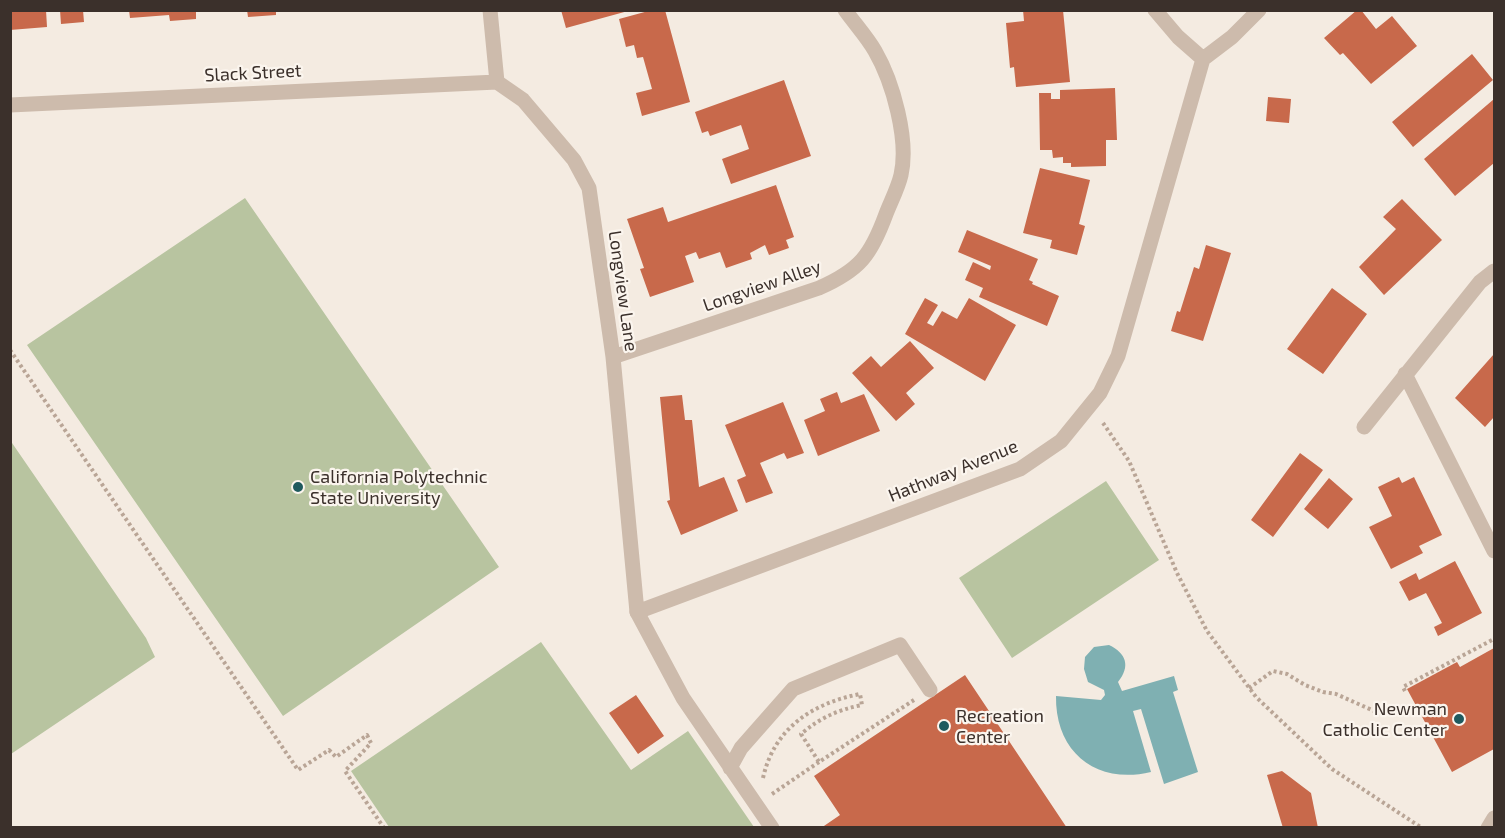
<!DOCTYPE html>
<html>
<head>
<meta charset="utf-8">
<style>
	body { margin:0 }
	#map { position:relative; width:1505px; height:838px; overflow:hidden; background:#f4ebe1; font-family:"Exo 2",sans-serif }
	canvas { display:block }
	.frame { position:absolute; inset:0; border:12px solid #3b302b; pointer-events:none }
</style>
</head>
<body>
<div id="map">
<canvas width="1505" height="838"></canvas>
<div class="frame"></div>
</div>
<script>
const g = document.querySelector('canvas').getContext('2d');
g.lineJoin = 'round';
function fill(path, color) { g.fillStyle = color; g.fill(path, 'evenodd'); }
function stroke(path, color, width, dash) { g.strokeStyle = color; g.lineWidth = width; g.lineCap = dash ? 'butt' : 'round'; g.setLineDash(dash || []); g.stroke(path); }
function drawText(font, color, halo, rows, align = 'center') {
  g.font = font + ' "Exo 2",sans-serif'; g.lineWidth = 4.5; g.setLineDash([]); g.textBaseline = 'middle'; g.strokeStyle = halo; g.fillStyle = color; for (const [text, x, y, turn = 0] of rows) {
    g.save(); g.translate(x, y); g.rotate((+turn || 0) * Math.PI / 180); g.textAlign = isNaN(turn) ? turn : align; if (halo) g.strokeText(text, 0, 0); g.fillText(text, 0, 0); g.restore();
  }
}
fill(new Path2D(`
	M 245,198 L 499,567 L 283,716 L 27,345 Z
	M 10,440 L 146,638 L 155,657 L 11,754 Z
	M 1106,481 L 1159,560 L 1012,658 L 959,578 Z
	M 541,642 L 631,770 L 688,731 L 754,827 L 389,827 L 351,771 Z`), '#b8c4a0');
fill(new Path2D(`
	M 1109,645 C 1126,653 1131,666 1118,682 L 1122,691 L 1174,676 L 1178,690 L 1173,692 L 1198,772 L 1164,784 L 1141,709 L 1133,711 L 1151,772 C 1096,785 1055,752 1056,696 L 1101,700 L 1105,695 L 1104,690 L 1088,682 L 1084,669 L 1085,657 L 1094,647 Z`), '#7fb0b2');
fill(new Path2D(`
	M 10,10 L 46,10 L 47,27 L 10,30 Z
	M 60,10 L 83,10 L 84,22 L 61,24 Z
	M 129,10 L 196,10 L 196,19 L 170,21 L 169,15 L 130,18 Z
	M 247,10 L 276,10 L 276,15 L 248,17 Z
	M 561,10 L 628,10 L 628,11 L 566,28 Z
	M 652,10 L 665,10 L 690,102 L 642,116 L 636,93 L 652,89 L 643,57 L 637,58 L 634,45 L 626,47 L 619,19 Z
	M 1023,10 L 1063,10 L 1070,82 L 1016,87 L 1014,67 L 1010,68 L 1006,23 L 1024,21 Z
	M 1357,10 L 1361,10 L 1376,29 L 1392,16 L 1417,46 L 1371,84 L 1343,53 L 1340,55 L 1324,38 Z
	M 1472,54 L 1493,80 L 1413,147 L 1392,122 Z
	M 784,80 L 811,156 L 731,184 L 722,159 L 749,149 L 741,125 L 710,136 L 708,131 L 702,133 L 695,112 Z
	M 1115,88 L 1117,140 L 1106,140 L 1106,166 L 1071,167 L 1071,163 L 1063,163 L 1063,157 L 1053,158 L 1052,150 L 1040,150 L 1039,93 L 1051,93 L 1051,99 L 1060,99 L 1060,90 Z
	M 1268,97 L 1291,99 L 1289,123 L 1266,121 Z
	M 1494,99 L 1494,163 L 1455,196 L 1424,159 Z
	M 1040,168 L 1090,180 L 1079,224 L 1085,226 L 1077,255 L 1050,248 L 1052,240 L 1023,233 Z
	M 776,185 L 794,237 L 786,240 L 789,248 L 769,255 L 765,245 L 750,253 L 752,259 L 726,268 L 720,252 L 699,259 L 696,252 L 685,256 L 694,282 L 650,297 L 640,269 L 644,268 L 627,219 L 663,207 L 668,222 Z
	M 1402,199 L 1442,240 L 1384,295 L 1359,267 L 1396,229 L 1383,217 Z
	M 967,230 L 1038,259 L 1029,280 L 1033,282 L 1032,284 L 1059,296 L 1047,326 L 979,297 L 983,288 L 965,280 L 973,262 L 990,270 L 991,266 L 958,252 Z
	M 1206,245 L 1231,253 L 1203,341 L 1171,331 L 1177,311 L 1180,312 L 1194,267 L 1199,269 Z
	M 1332,288 L 1367,314 L 1323,374 L 1287,349 Z
	M 925,298 L 938,305 L 927,323 L 933,326 L 942,311 L 957,319 L 969,298 L 1016,325 L 985,381 L 905,334 Z
	M 910,341 L 934,368 L 906,393 L 915,404 L 896,421 L 852,373 L 871,356 L 881,367 Z
	M 1494,354 L 1494,417 L 1485,427 L 1455,398 Z
	M 837,392 L 841,403 L 864,394 L 880,431 L 818,456 L 804,420 L 825,411 L 820,399 Z
	M 682,395 L 685,420 L 692,420 L 699,487 L 724,477 L 738,511 L 681,535 L 667,501 L 670,500 L 660,397 Z
	M 783,402 L 804,453 L 787,459 L 784,453 L 760,463 L 773,493 L 746,503 L 737,480 L 746,476 L 725,425 Z
	M 1300,453 L 1323,470 L 1273,537 L 1251,520 Z
	M 1399,477 L 1402,483 L 1414,477 L 1442,535 L 1419,546 L 1423,553 L 1391,569 L 1369,527 L 1392,516 L 1378,487 Z
	M 1329,478 L 1353,499 L 1328,529 L 1304,509 Z
	M 1455,561 L 1482,613 L 1438,636 L 1434,627 L 1442,623 L 1426,593 L 1409,601 L 1399,582 L 1416,573 L 1419,580 Z
	M 1494,648 L 1494,749 L 1452,772 L 1407,689 L 1457,662 L 1460,667 Z
	M 965,675 L 1067,828 L 821,828 L 840,815 L 814,776 Z
	M 636,695 L 664,736 L 638,754 L 609,713 Z
	M 1282,771 L 1311,793 L 1318,828 L 1283,828 L 1267,775 Z`), '#c8694b');
stroke(new Path2D(`
	M 10,350 L 298,770 L 329,750 L 336,757 L 367,735 L 371,743 L 345,771 L 384,828
	M 1103,423 L 1129,461 L 1177,573 L 1207,631 L 1256,697 L 1332,769 L 1422,828
	M 1249,688 L 1273,671 L 1287,674 L 1305,685 L 1323,692 L 1336,694 L 1374,711
	M 1405,691 L 1403,687 L 1494,639
	M 763,778 C 774,728 813,703 860,694 L 862,705 C 837,710 820,718 801,734 L 819,762 L 914,700
	M 772,794 L 819,762`), '#b9a596', 4, [3, 3]);
stroke(new Path2D(`
	M 637,612 L 683,698 L 772,828
	M 730,768 L 741,748 L 793,689 L 900,645 L 930,690
	M 1488,828 L 1494,818`), '#cdbbac', 15);
stroke(new Path2D(`
	M 490,10 L 497,82 L 523,100 L 574,160 L 589,188 L 613,357 L 637,612 L 1020,469 L 1061,441 L 1100,393 L 1118,356 L 1203,59 L 1232,37 L 1259,10
	M 1155,10 L 1178,37 L 1203,59
	M 10,105 L 497,82
	M 613,357 L 819,288 C 860,270 871,255 886,214 C 891,201 898,188 901,175 C 909,140 893,82 875,51 C 867,37 855,24 845,10
	M 1405,374 L 1494,551
	M 1364,427 L 1480,282 L 1494,271`), '#cdbbac', 15);
for (const [x, y, r, color] of [
	[298,487,6,"#1f5a5e"],
	[1459,719,6,"#1f5a5e"],
	[944,726,6,"#1f5a5e"]
]) { const dot = new Path2D(); dot.arc(x, y, r, 0, 2 * Math.PI); g.fillStyle = color; g.fill(dot); stroke(dot, '#fbf5ee', 2); }
drawText('18px', '#3b302b', '#fbf5ee', [
	["Slack Street",253,73,-3],
	["Longview Alley",762,286,-19],
	["Longview Lane",623,291,82],
	["Hathway Avenue",953,471,-22]
]);
drawText('18px', '#3b302b', '#fbf5ee', [
	["California Polytechnic",310,477],
	["State University",310,498],
	["Newman",1447,709,"right"],
	["Catholic Center",1447,730,"right"],
	["Recreation",956,716],
	["Center",956,737]
], 'left');
</script>
</body>
</html>
